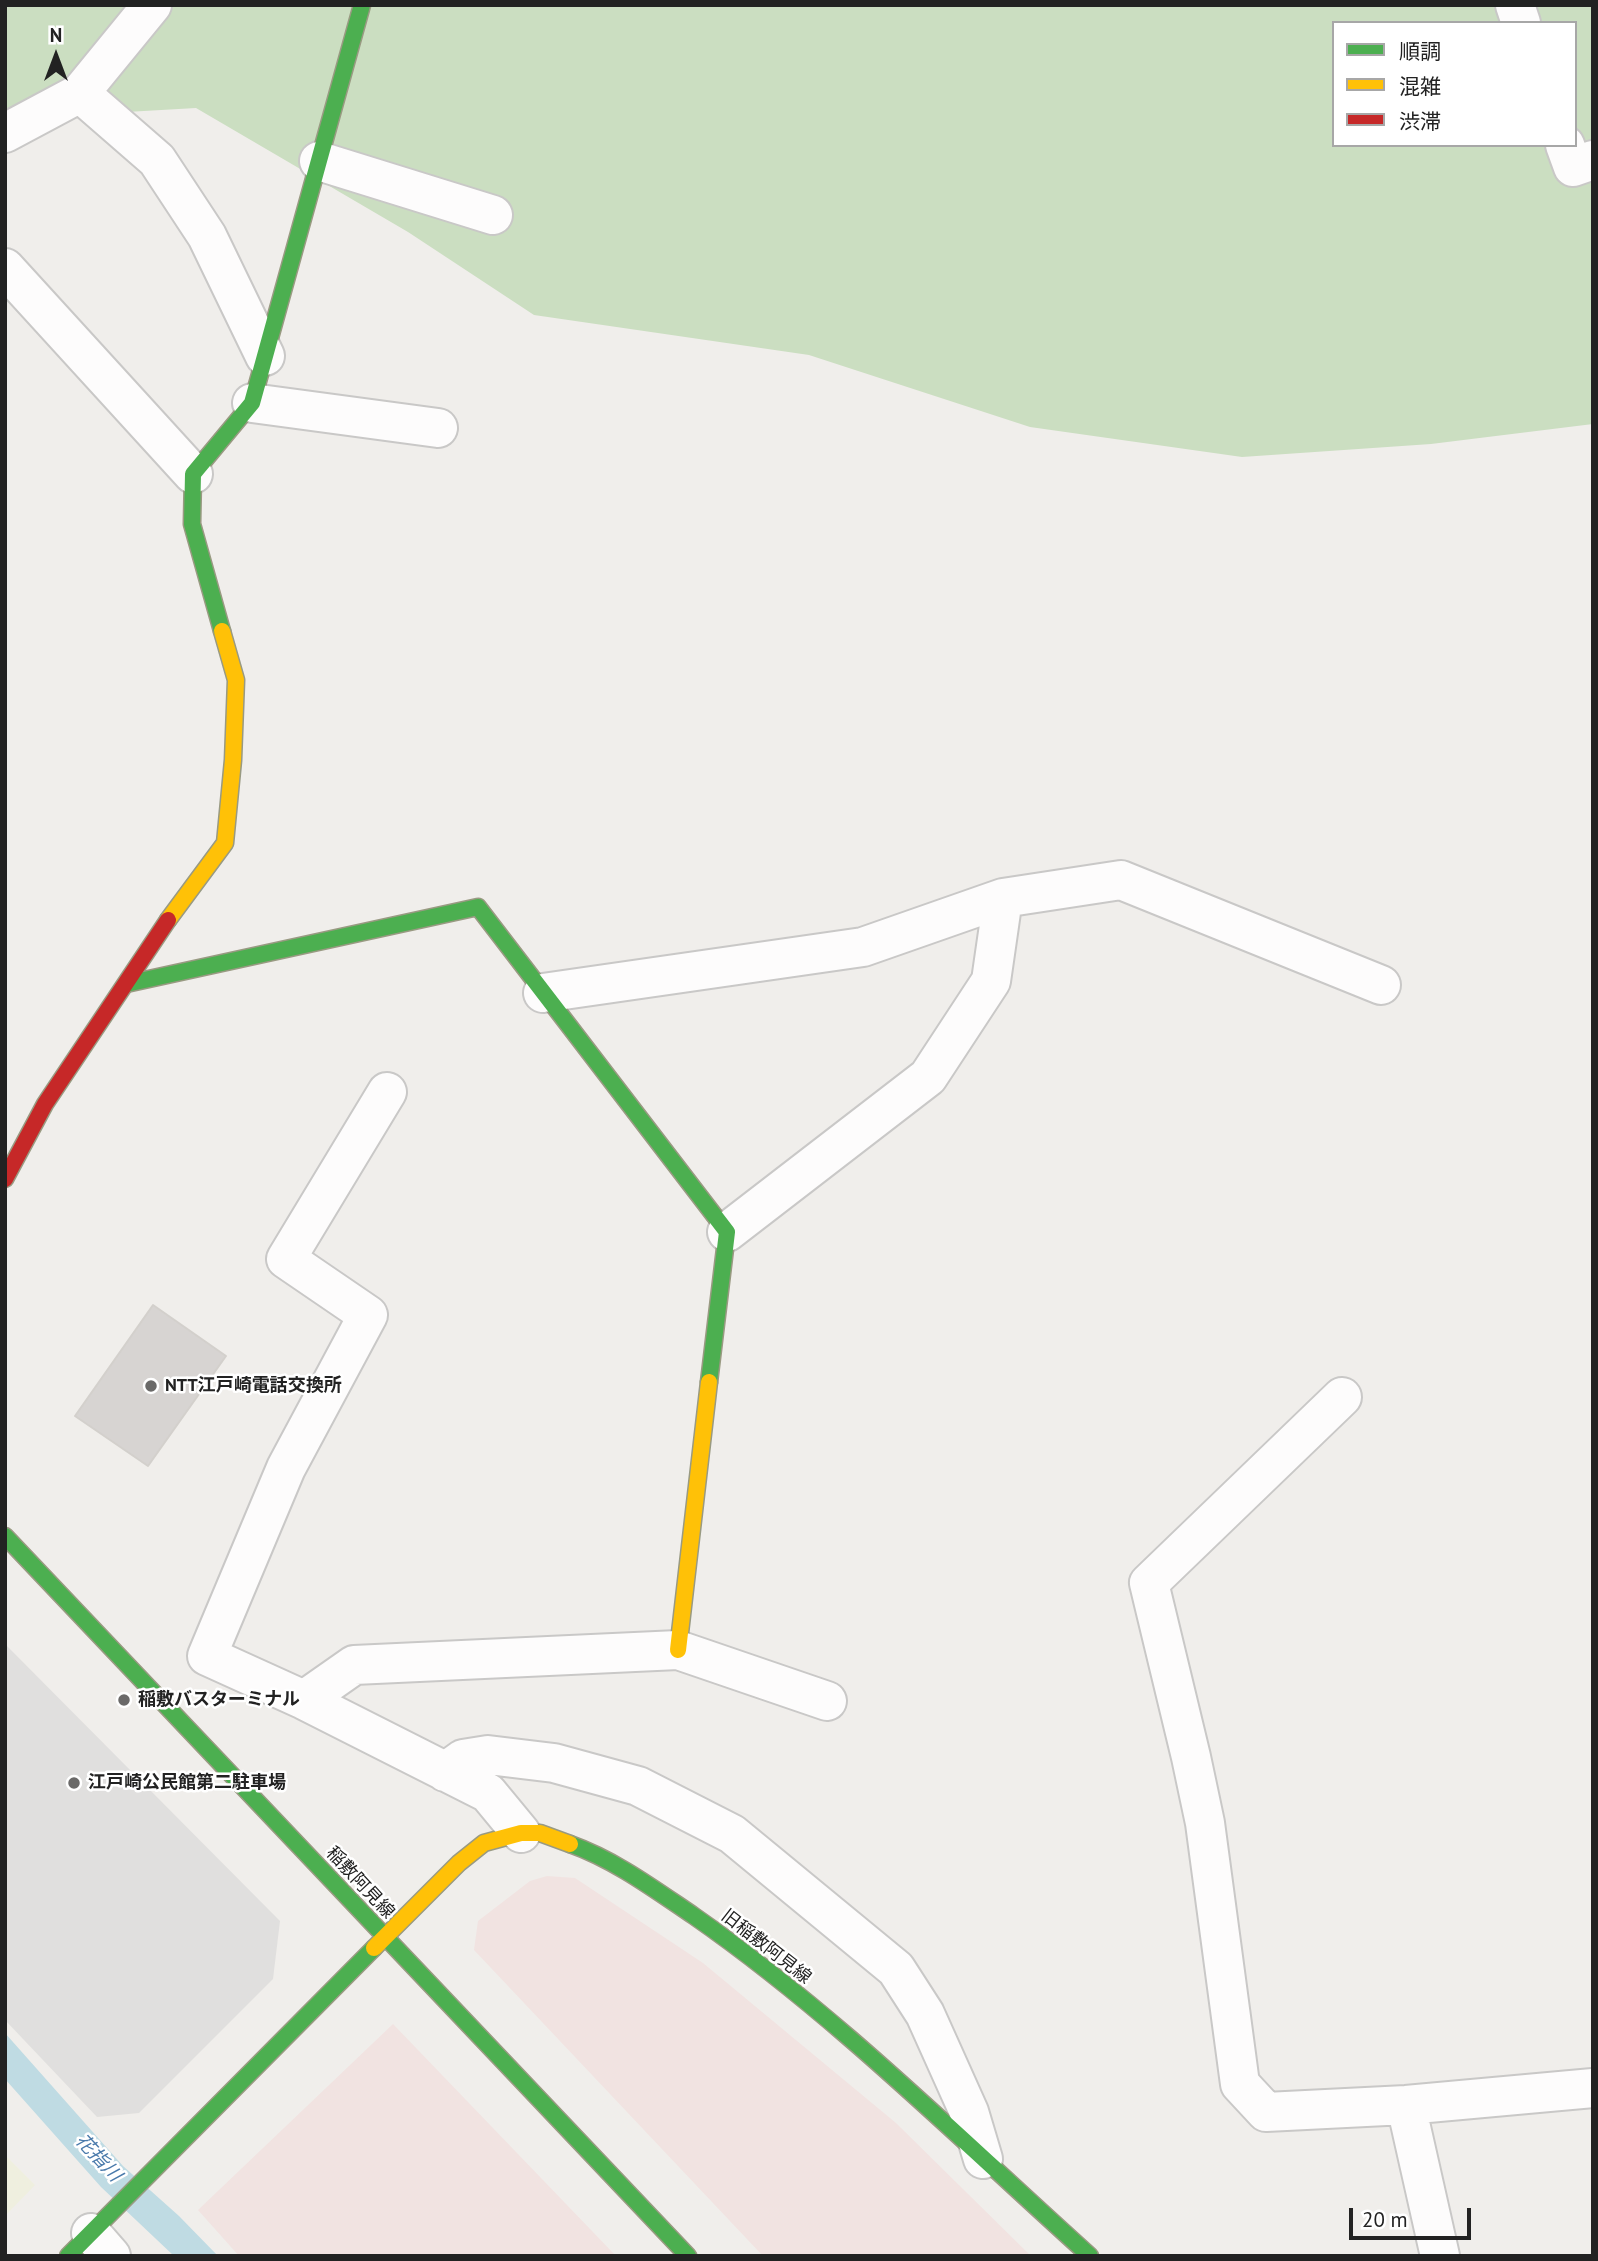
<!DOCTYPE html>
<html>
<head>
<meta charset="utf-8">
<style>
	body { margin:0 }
	#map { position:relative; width:1598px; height:2261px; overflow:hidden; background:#f0eeeb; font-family:"PT Sans","Noto Sans JP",sans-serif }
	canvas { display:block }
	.frame { position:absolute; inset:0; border:7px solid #222; pointer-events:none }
	.legend { position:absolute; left:1332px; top:21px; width:245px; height:126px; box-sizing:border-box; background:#fff; border:2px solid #a7a7a7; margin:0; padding:9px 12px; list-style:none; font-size:21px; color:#222 }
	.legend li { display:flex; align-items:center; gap:14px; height:35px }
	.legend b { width:35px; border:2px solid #a7a7a7 }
	.north { position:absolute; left:21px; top:21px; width:70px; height:70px; -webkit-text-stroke:5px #fff; paint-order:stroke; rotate:0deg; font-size:19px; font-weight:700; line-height:28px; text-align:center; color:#222 }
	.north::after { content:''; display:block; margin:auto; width:24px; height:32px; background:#222; clip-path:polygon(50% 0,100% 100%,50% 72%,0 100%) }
	.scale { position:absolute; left:1349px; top:2208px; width:122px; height:32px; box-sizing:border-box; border:4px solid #222; border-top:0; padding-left:9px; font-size:21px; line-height:24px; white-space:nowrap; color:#222; -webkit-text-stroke:5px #fff; paint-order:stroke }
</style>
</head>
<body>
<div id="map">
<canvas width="1598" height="2261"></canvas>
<div class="frame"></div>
<ul class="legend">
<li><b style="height:9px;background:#4caf50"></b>順調</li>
<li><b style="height:9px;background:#ffc107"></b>混雑</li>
<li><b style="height:9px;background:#c62828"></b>渋滞</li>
</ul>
<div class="north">N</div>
<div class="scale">20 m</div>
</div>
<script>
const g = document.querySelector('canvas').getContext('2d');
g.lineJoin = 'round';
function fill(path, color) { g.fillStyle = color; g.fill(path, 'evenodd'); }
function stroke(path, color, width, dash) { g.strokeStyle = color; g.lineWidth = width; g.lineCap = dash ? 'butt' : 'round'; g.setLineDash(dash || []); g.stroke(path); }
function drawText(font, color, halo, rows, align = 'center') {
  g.font = font + ' "PT Sans","Noto Sans JP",sans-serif'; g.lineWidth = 5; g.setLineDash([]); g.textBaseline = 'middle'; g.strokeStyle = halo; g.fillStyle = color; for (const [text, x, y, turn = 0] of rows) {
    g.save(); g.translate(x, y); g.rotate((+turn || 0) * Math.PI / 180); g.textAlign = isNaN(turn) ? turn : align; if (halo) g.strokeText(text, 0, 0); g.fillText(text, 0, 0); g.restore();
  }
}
fill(new Path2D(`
	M 547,1876 L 575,1878 L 703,1963 L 896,2123 L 1031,2256 L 763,2256 L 474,1950 L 478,1921 L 530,1881 Z
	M 393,2024 L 616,2256 L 239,2256 L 198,2210 Z`), '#f1e3e1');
fill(new Path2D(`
	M 5,2155 L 35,2185 L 5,2216 Z`), '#efefdf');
fill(new Path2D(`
	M 5,5 L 1593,5 L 1593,424 L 1431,444 L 1242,457 L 1030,427 L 809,355 L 534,315 L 408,232 L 196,108 L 5,119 ZM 1334,23 L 1575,23 L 1575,145 L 1334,145 Z`), '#cbdec1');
fill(new Path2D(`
	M 5,1644 L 280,1921 L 273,1979 L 139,2113 L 97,2117 L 5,2020 Z`), '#e0dfde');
fill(new Path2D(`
	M 5,2033 L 123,2166 L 179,2216 L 218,2256 L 174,2256 L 101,2187 L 5,2079 Z`), '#bfdbe3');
const building = new Path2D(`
	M 153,1305 L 226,1356 L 148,1466 L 75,1416 Z`);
fill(building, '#d7d4d2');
stroke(building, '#d3d0cc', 2);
const street = new Path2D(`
	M 1515,5 L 1521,23
	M 80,93 L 157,160 L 207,236 L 265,356
	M 5,133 L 80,93 L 152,5
	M 1565,145 L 1573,167 L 1593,160
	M 319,161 L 493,215
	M 5,268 L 193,474
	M 252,403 L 438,428
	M 543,993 L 863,947 L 1003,898 L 1121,880 L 1381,985
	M 387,1092 L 286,1259 L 368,1315 L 286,1468 L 207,1656 L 304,1700 L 488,1793 L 521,1833
	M 727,1232 L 928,1077 L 991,981 L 1003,898
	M 1342,1397 L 1149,1583 L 1191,1757 L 1205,1823 L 1240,2084 L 1266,2112 L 1406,2105 L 1593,2088
	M 304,1700 L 354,1665 L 678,1650 L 827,1701
	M 445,1772 L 463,1759 L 488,1755 L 554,1763 L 638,1786 L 732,1834 L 896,1969 L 925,2014 L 969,2112 L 983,2159
	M 1406,2105 L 1440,2256
	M 91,2233 L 111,2256`);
const fast = new Path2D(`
	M 222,631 L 192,524 L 193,474 L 252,403 L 362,5
	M 126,984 L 478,907 L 727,1232 L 709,1382
	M 5,1536 L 688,2256
	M 570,1844 C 615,1860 654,1889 694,1916 C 835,2014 962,2141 1090,2256
	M 68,2256 L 374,1948`);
const slow = new Path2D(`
	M 168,920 L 225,843 L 233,760 L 236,680 L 222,631
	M 678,1650 L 709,1382
	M 374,1948 L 459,1863 L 484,1843 L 521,1833 L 540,1833 L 570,1844`);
const jam = new Path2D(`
	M 5,1179 L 45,1104 L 168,920`);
stroke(street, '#c9c8c7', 42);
stroke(fast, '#999a82', 19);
stroke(slow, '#999a82', 19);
stroke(jam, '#999a82', 19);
stroke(street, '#fdfcfc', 38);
stroke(fast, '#4caf50', 16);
stroke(slow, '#ffc107', 16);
stroke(jam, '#c62828', 16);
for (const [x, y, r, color] of [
	[151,1386,7,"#6a6968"],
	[124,1700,7,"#6a6968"],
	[74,1783,7,"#6a6968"]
]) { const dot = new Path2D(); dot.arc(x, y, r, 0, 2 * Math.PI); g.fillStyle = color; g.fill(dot); stroke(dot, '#fff', 2.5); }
drawText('bold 18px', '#222', '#fff', [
	["NTT江戸崎電話交換所",165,1386],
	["稲敷バスターミナル",138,1700],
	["江戸崎公民館第二駐車場",88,1783]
], 'left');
drawText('18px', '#222', '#fff', [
	["稲敷阿見線",360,1883,47],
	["旧稲敷阿見線",766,1947,38]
]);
drawText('italic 19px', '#4a7aab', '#fff', [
	["花指川",98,2158,47]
]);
</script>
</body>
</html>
